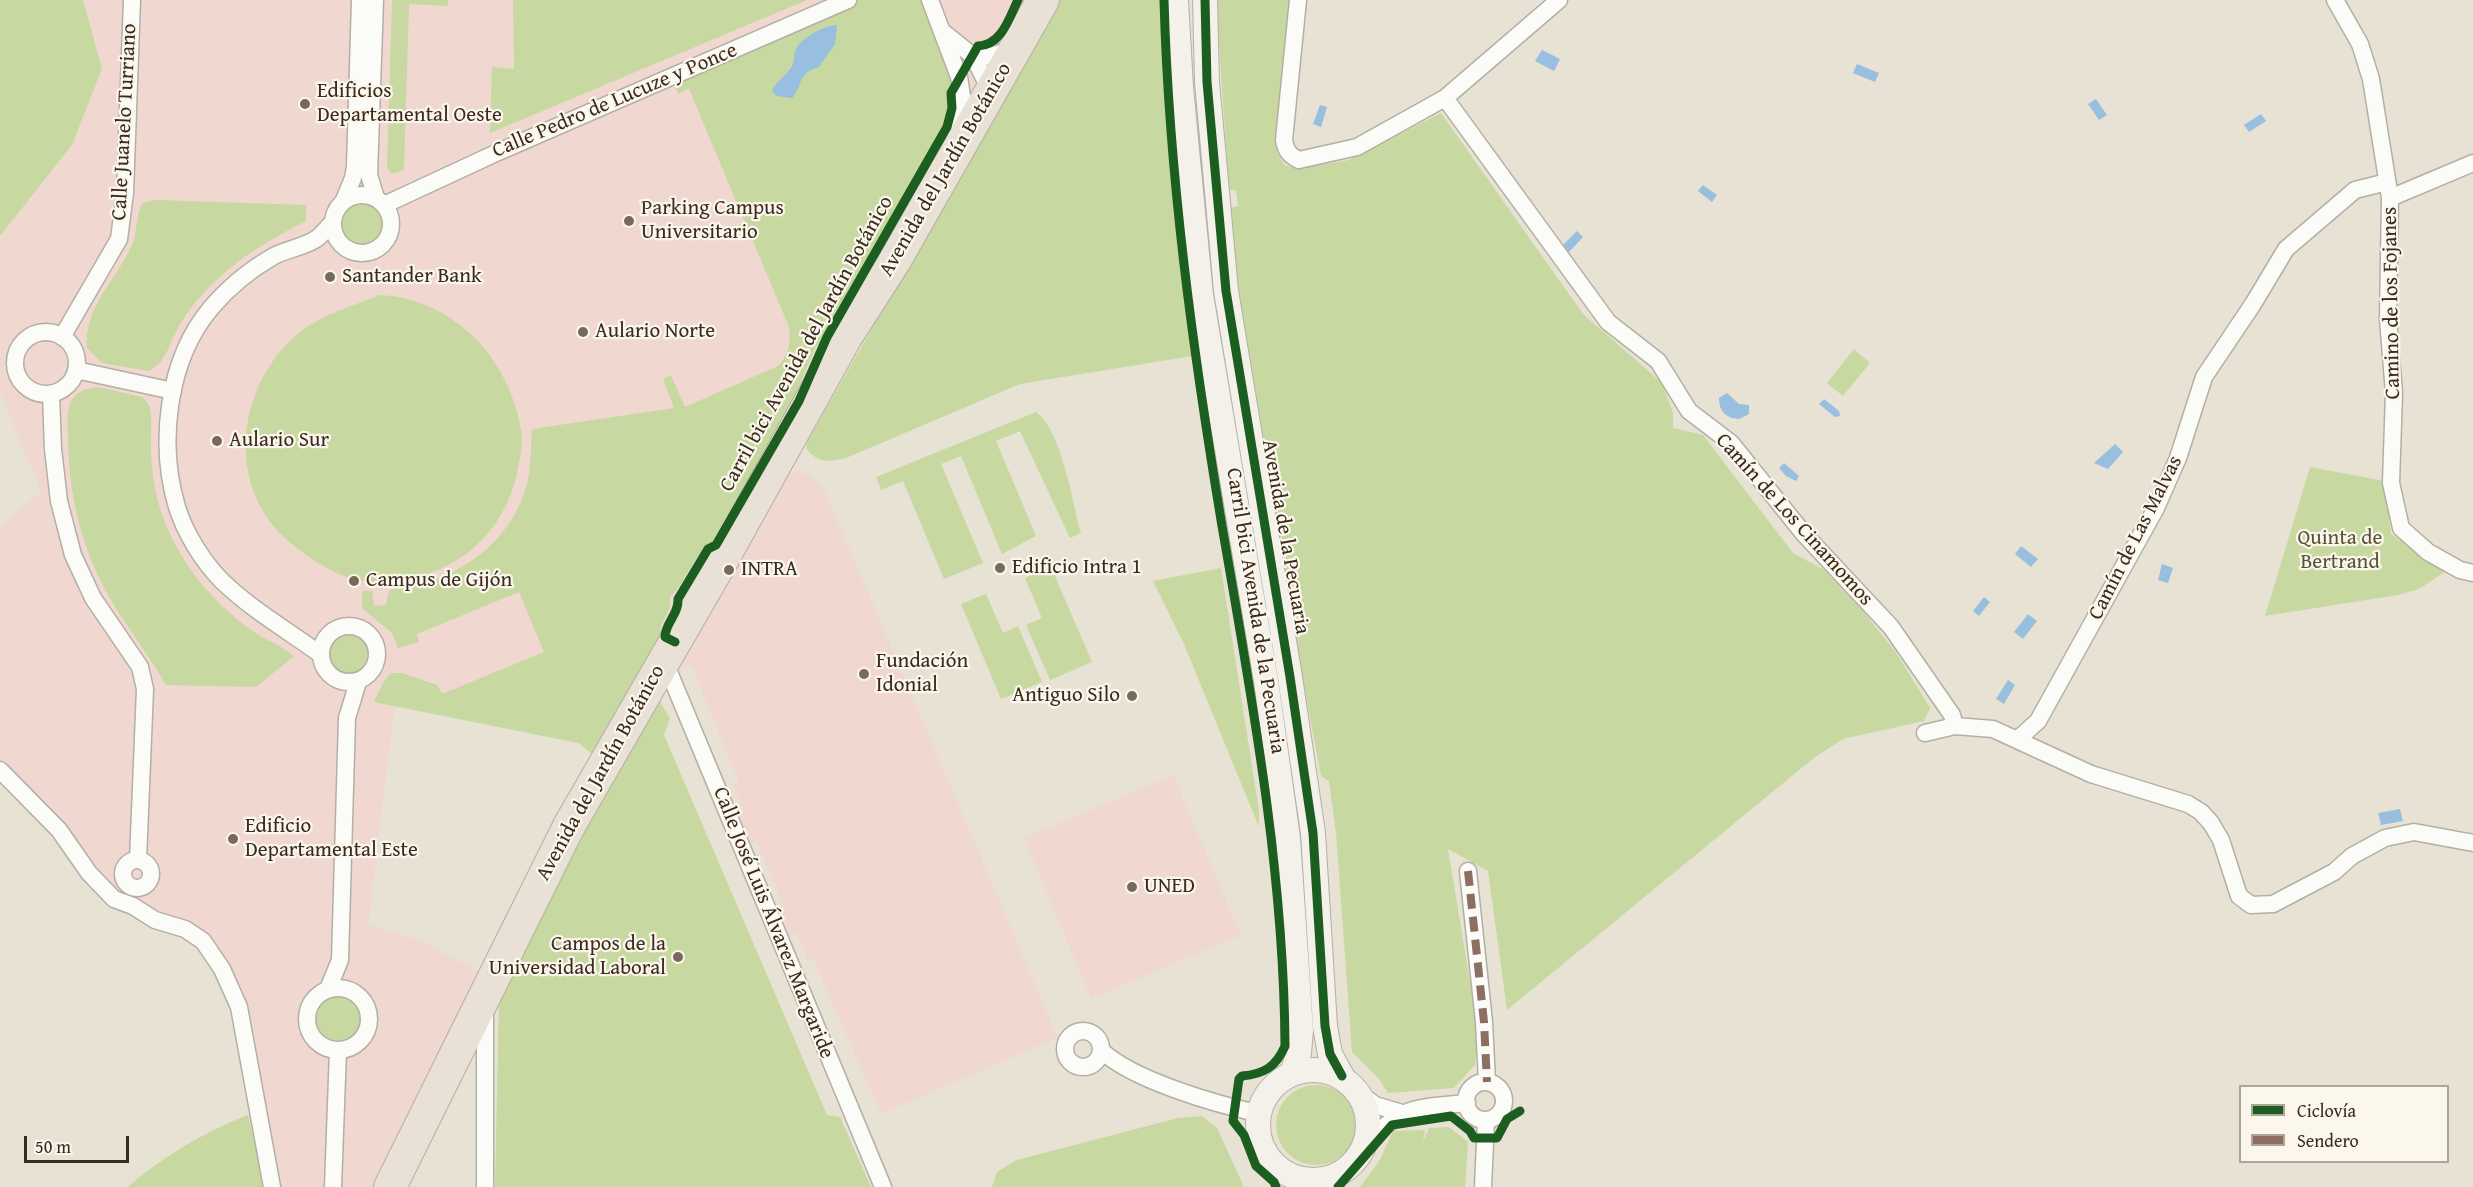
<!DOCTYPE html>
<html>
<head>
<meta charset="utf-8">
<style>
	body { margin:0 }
	#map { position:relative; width:2473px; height:1187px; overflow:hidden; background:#e7e2d3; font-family:"Gentium Book Plus",serif }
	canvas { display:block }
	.legend { position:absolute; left:2239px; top:1085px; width:210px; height:78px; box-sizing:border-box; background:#fbf7ec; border:2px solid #aea59a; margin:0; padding:8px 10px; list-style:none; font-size:18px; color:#3b2a1e }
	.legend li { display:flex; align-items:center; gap:12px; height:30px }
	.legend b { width:30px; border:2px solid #aea59a }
	.scale { position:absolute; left:24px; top:1136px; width:105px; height:27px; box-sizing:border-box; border:3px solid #3b2a1e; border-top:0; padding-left:8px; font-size:18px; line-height:21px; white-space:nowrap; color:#3b2a1e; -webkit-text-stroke:4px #fbf7ec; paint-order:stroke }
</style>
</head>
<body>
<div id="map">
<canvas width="2473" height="1187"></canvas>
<ul class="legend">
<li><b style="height:8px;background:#1b5e20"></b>Ciclovía</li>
<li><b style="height:8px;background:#8d6e63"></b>Sendero</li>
</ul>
<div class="scale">50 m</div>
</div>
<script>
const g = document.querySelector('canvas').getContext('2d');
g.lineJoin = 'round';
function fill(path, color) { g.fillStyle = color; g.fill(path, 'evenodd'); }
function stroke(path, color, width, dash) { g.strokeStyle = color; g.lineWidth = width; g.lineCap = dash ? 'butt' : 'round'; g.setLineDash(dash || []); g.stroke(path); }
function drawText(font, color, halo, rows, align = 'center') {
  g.font = font + ' "Gentium Book Plus",serif'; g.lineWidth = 4.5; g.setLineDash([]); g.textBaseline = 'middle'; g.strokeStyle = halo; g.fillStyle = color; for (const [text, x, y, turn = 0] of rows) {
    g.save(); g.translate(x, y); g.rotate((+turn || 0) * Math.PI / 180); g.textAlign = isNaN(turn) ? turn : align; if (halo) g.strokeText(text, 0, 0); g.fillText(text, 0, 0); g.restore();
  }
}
fill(new Path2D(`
	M 83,0 L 1033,0 L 604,763 L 578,743 L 395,705 L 368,925 L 417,939 L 493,979 L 390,1187 L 272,1187 L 247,1042 L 203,941 L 114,899 L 0,770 L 0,527 L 41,492 L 0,393 L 0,236 L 72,145 L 102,69 Z
	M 798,471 L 809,475 L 825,491 L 1057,1036 L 1052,1040 L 881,1114 L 813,959 L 808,961 L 796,933 L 789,936 L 777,907 L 783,904 L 756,841 L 750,844 L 738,815 L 744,812 L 733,786 L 739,783 L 691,665 L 685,669 L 680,660 L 788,474 Z
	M 1173,775 L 1241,935 L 1091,999 L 1024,838 Z`), '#f0d8d1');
fill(new Path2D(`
	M 0,0 L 83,0 L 102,69 L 72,145 L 0,236 Z
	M 392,0 L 448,0 L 448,6 L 409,4 L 404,170 L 391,174 L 387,167 Z
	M 513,0 L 807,0 L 490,133 L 492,67 L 514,69 Z
	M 848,0 L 930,0 L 959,77 C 950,94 951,109 947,127 L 822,347 L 816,346 L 791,405 L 712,542 C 692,556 687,581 670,597 L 670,608 L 660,628 L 675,642 L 604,763 L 578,743 L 374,702 L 384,681 L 391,673 L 402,673 L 437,685 L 442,694 L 544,652 L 519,592 L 417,634 L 419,642 L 398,648 L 392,633 L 362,608 L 362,591 L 372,591 L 374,606 L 386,605 L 389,590 C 450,584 510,548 527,484 C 531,467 531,446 532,429 L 674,408 L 663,379 L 671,375 L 685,407 L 778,366 C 789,354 791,343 789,327 L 689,89 L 678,94 L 671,77 Z
	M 1060,0 L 1161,0 C 1166,119 1176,238 1192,356 L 1020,384 L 846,458 C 829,462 816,463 806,448 L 807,442 Z
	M 1216,0 L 1293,0 L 1277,152 L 1285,166 L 1308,167 L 1349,160 L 1441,113 L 1583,314 L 1662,383 L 1673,413 L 1673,428 L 1703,435 L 1793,553 L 1824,570 L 1862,610 L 1895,651 L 1930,708 L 1924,721 L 1843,739 L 1815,757 L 1507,1010 L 1488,871 L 1448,849 L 1478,1031 L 1475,1065 L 1454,1088 L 1388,1093 L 1379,1079 L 1352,1052 L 1336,833 L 1329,781 L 1321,776 L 1295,638 L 1245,345 L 1230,208 L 1238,206 L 1236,190 L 1229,190 Z
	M333 224a29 29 0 1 1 58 0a29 29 0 1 1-58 0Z
	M 156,200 L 306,205 L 306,221 C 267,241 231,262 201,296 C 192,305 183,319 177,330 C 168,347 166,362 149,371 L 102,363 L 87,348 C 83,310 116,279 131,247 C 138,234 135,219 141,206 L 143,203 Z
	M 379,295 C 418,296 453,315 479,342 C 500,365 517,400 521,431 C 523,442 521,452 519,463 C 510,521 471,565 413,578 C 394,582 369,585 350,578 C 329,571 310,559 292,544 C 226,491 234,392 294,337 C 317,316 351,307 379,295 Z
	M 1854,349 L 1870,363 L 1843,396 L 1827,383 Z
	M 98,387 L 142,397 C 147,401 148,403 150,408 C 153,422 150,439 151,454 C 152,477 157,504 166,525 C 185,569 213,602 251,630 C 265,640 281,645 294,656 L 256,687 L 166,685 C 152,661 136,639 121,616 C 84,560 69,503 68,438 C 67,411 65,390 98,387 Z
	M 1036,412 C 1062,431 1072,501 1081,533 L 1070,538 L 1020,431 L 996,441 L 1036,536 L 1002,554 L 961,456 L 941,464 L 983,563 L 944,579 L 903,481 L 881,490 L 876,477 Z
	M 2310,467 L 2384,481 L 2391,534 L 2446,571 L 2419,589 L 2398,595 L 2265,616 Z
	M 1051,567 L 1092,662 L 1050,680 L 1026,625 L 1042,618 L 1025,578 Z
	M 1221,568 L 1259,811 L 1259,827 L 1184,644 L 1153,581 Z
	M 986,594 L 1003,633 L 1018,626 L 1042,682 L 1001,699 L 961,604 Z
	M326 655a25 25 0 1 1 50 0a25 25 0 1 1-50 0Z
	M 659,700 L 670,718 L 664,735 L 827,1115 L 840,1117 L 871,1187 L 495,1187 L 499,997 L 581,832 Z
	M313 1019a24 24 0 1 1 48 0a24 24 0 1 1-48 0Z
	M1276 1125a40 40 0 1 1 80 0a40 40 0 1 1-80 0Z
	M 248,1115 L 265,1187 L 128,1187 C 160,1158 208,1130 248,1115 Z
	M 1202,1116 L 1217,1128 L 1244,1187 L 992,1187 L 997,1172 L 1017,1160 L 1178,1118 Z
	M 1449,1127 L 1468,1142 L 1465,1187 L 1360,1187 L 1380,1160 L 1393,1131 L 1425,1130 L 1423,1142 L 1429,1128 Z
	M 1288,1174 C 1304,1181 1317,1181 1333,1177 L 1330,1187 L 1292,1187 Z`), '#c7d8a1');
fill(new Path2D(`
	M 837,25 L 835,44 L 819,67 C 796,74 804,84 792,98 L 776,96 L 772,90 C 778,80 785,76 791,68 C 795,62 793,55 796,49 C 802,37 824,26 837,25 Z
	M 1542,50 L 1560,59 L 1554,71 L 1535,61 Z
	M 1857,64 L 1879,73 L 1875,82 L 1853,73 Z
	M 2096,99 L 2107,115 L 2099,120 L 2088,104 Z
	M 1320,105 L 1327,107 L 1321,127 L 1313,124 Z
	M 2261,114 L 2266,121 L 2249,132 L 2244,125 Z
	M 1703,185 L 1717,195 L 1712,202 L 1698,191 Z
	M 1577,231 L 1583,237 L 1569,252 L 1563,245 Z
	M 1727,393 L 1739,404 L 1749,405 L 1749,414 L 1739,419 C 1725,418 1719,411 1719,398 Z
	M 1824,399 L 1839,411 L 1840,416 L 1835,417 L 1819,404 Z
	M 2115,444 L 2123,452 L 2108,469 L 2094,463 Z
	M 1784,463 L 1799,476 L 1796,481 L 1786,476 L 1779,468 Z
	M 2021,546 L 2038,559 L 2031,567 L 2015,554 Z
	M 2162,564 L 2173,568 L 2168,583 L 2158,580 Z
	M 1984,597 L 1990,602 L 1979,616 L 1973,611 Z
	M 2028,614 L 2037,621 L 2023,639 L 2014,632 Z
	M 2008,680 L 2015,685 L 2004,704 L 1996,699 Z
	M 2400,809 L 2403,821 L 2381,825 L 2378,813 Z`), '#98bee0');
const street = new Path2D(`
	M 375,0 L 369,175 L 376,198
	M 930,0 L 959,77 L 963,103 L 955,131
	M 1298,0 L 1284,140 C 1286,151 1289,155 1299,160 L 1357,147 L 1445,98 L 1559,0
	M 2335,0 L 2360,44 L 2371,79 L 2390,198 L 2388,319 L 2394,393 L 2391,483 L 2401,528 L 2428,552 L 2460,570 L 2473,573
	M 943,32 L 973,56 L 985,80
	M 973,56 L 985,57 L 1001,53
	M 1445,98 L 1608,322 L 1658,361 L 1689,411 L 1731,443 L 1804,534 L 1891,627 L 1952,715 L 1955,726
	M333 224a29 29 0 1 1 58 0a29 29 0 1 1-58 0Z
	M 2390,198 L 2473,163
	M 344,200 L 353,178 L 355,167 L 360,0
	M 384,205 L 496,153 L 848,0
	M15 363a31 31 0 1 1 62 0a31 31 0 1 1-62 0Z
	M 62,337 L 119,239 L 125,193 L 132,0
	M 76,370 L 173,391
	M 51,394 L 53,449 L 59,501 L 73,555 L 93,598 L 140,667 L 145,689 L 138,860
	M321 654a28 28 0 1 1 56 0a28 28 0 1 1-56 0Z
	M 320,654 C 287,630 252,610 222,581 C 203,562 185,533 177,507 C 158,444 167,360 211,308 C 228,288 251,269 274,256 C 287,249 304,247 316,239 C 322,235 327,228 332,223
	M 664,660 L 883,1187
	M 1925,733 L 1955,726 L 1993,729 L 2091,774 L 2188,804 L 2201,812 L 2211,823 L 2221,840 L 2239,896 L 2251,905 L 2273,904 L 2334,872 L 2352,856 L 2385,838 L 2414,832 L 2473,843
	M 2017,740 L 2038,721 L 2156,508 L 2178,458 L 2204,377 L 2253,304 L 2286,249 L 2355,190 L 2387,182
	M 0,770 L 59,830 L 89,873 L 114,899 L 133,906 L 155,920 L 185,929 L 203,941 L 222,969 L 239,1007 L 272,1187
	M123 874a14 14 0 1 1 28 0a14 14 0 1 1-28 0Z
	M 1468,871 L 1484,1022 L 1487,1082
	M307 1019a31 31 0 1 1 62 0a31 31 0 1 1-62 0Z
	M 328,989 L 340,960 L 347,718 L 358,682
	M1065 1049a18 18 0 1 1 36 0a18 18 0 1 1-36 0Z
	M 1102,1051 C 1133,1080 1215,1104 1257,1113
	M1466 1101a19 19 0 1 1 38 0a19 19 0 1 1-38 0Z
	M 1359,1093 L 1375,1105 L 1402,1113
	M 1362,1150 C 1398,1106 1413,1108 1467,1103
	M 333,1187 L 338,1050
	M 485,1187 L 485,1011
	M 1483,1187 L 1486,1120`);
const secondary = new Path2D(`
	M 1176,0 L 1181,87 L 1201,295 L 1266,681 L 1288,838 L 1301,1030 L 1299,1053 L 1292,1073
	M 1205,0 L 1207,82 L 1226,291 L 1290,677 L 1313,833 L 1325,1026 L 1330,1054 L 1342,1076
	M1258 1125a55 55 0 1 1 110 0a55 55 0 1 1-110 0Z`);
const highway = new Path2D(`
	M 390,1187 L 569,826 L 720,564 L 846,337 L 894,262 L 1043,0`);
stroke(street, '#b4afa5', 19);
stroke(secondary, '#b4afa5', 26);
stroke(highway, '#b4afa5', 34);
stroke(street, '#fbfbf8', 16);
stroke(secondary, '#f4f0ea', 24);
stroke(highway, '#e9e1d5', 32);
stroke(new Path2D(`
	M 1468,871 L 1484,1022 L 1487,1082`), '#8d6e63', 8, [15, 8]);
stroke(new Path2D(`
	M 1164,0 C 1169,177 1193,352 1222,526 C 1252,699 1284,871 1285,1046 C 1276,1067 1264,1074 1242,1076 L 1239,1079 L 1233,1121 L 1244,1135 L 1256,1166 L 1274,1182 L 1276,1187
	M 1205,0 L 1207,82 L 1226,291 L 1290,677 L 1313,833 L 1325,1026 L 1330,1054 L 1342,1076
	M 675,642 L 665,637 C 665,623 679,614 678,599 L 708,549 L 716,545 L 799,401 L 827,337 L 947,127 L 952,108 L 951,93 L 978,46 C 1002,45 1009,18 1018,0
	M 1338,1187 L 1392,1125 L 1451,1116 L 1470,1131 L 1474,1138 L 1497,1138 L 1507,1119 L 1520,1111`), '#1b5e20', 9);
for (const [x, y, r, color] of [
	[305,104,6,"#776a5d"],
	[629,221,6,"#776a5d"],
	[330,277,6,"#776a5d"],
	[583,332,6,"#776a5d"],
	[217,441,6,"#776a5d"],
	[1000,568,6,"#776a5d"],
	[729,570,6,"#776a5d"],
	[354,581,6,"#776a5d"],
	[864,674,6,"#776a5d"],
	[1132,696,6,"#776a5d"],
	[233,839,6,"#776a5d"],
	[1132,887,6,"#776a5d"],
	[678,957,6,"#776a5d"]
]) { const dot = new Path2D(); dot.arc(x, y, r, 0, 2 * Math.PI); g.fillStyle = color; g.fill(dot); stroke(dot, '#fbf7ec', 2); }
drawText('21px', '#3b2a1e', '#fbf7ec', [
	["Edificios",317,92],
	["Departamental Oeste",317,116],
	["Parking Campus",641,209],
	["Universitario",641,233],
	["Santander Bank",342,277],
	["Aulario Norte",595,332],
	["Aulario Sur",229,441],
	["Edificio Intra 1",1012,568],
	["INTRA",741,570],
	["Campus de Gijón",366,581],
	["Fundación",876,662],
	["Idonial",876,686],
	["Antiguo Silo",1120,696,"right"],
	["Edificio",245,827],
	["Departamental Este",245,851],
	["UNED",1144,887],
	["Campos de la",666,945,"right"],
	["Universidad Laboral",666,969,"right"]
], 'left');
drawText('21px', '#3b2a1e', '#fbf7ec', [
	["Calle Pedro de Lucuze y Ponce",615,101,-23],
	["Calle Juanelo Turriano",125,122,-87],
	["Avenida del Jardín Botánico",946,170,-60],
	["Camino de los Fojanes",2392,303,-91],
	["Carril bici Avenida del Jardín Botánico",807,344,-61],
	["Camín de Los Cinamomos",1794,520,48],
	["Avenida de la Pecuaria",1285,537,80],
	["Camín de Las Malvas",2136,538,-63],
	["Carril bici Avenida de la Pecuaria",1255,611,81],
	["Avenida del Jardín Botánico",601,773,-61],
	["Calle José Luis Álvarez Margaride",773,923,68]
]);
drawText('21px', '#575334', '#fbf7ec', [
	["Quinta de",2340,539],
	["Bertrand",2340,563]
]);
</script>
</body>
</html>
